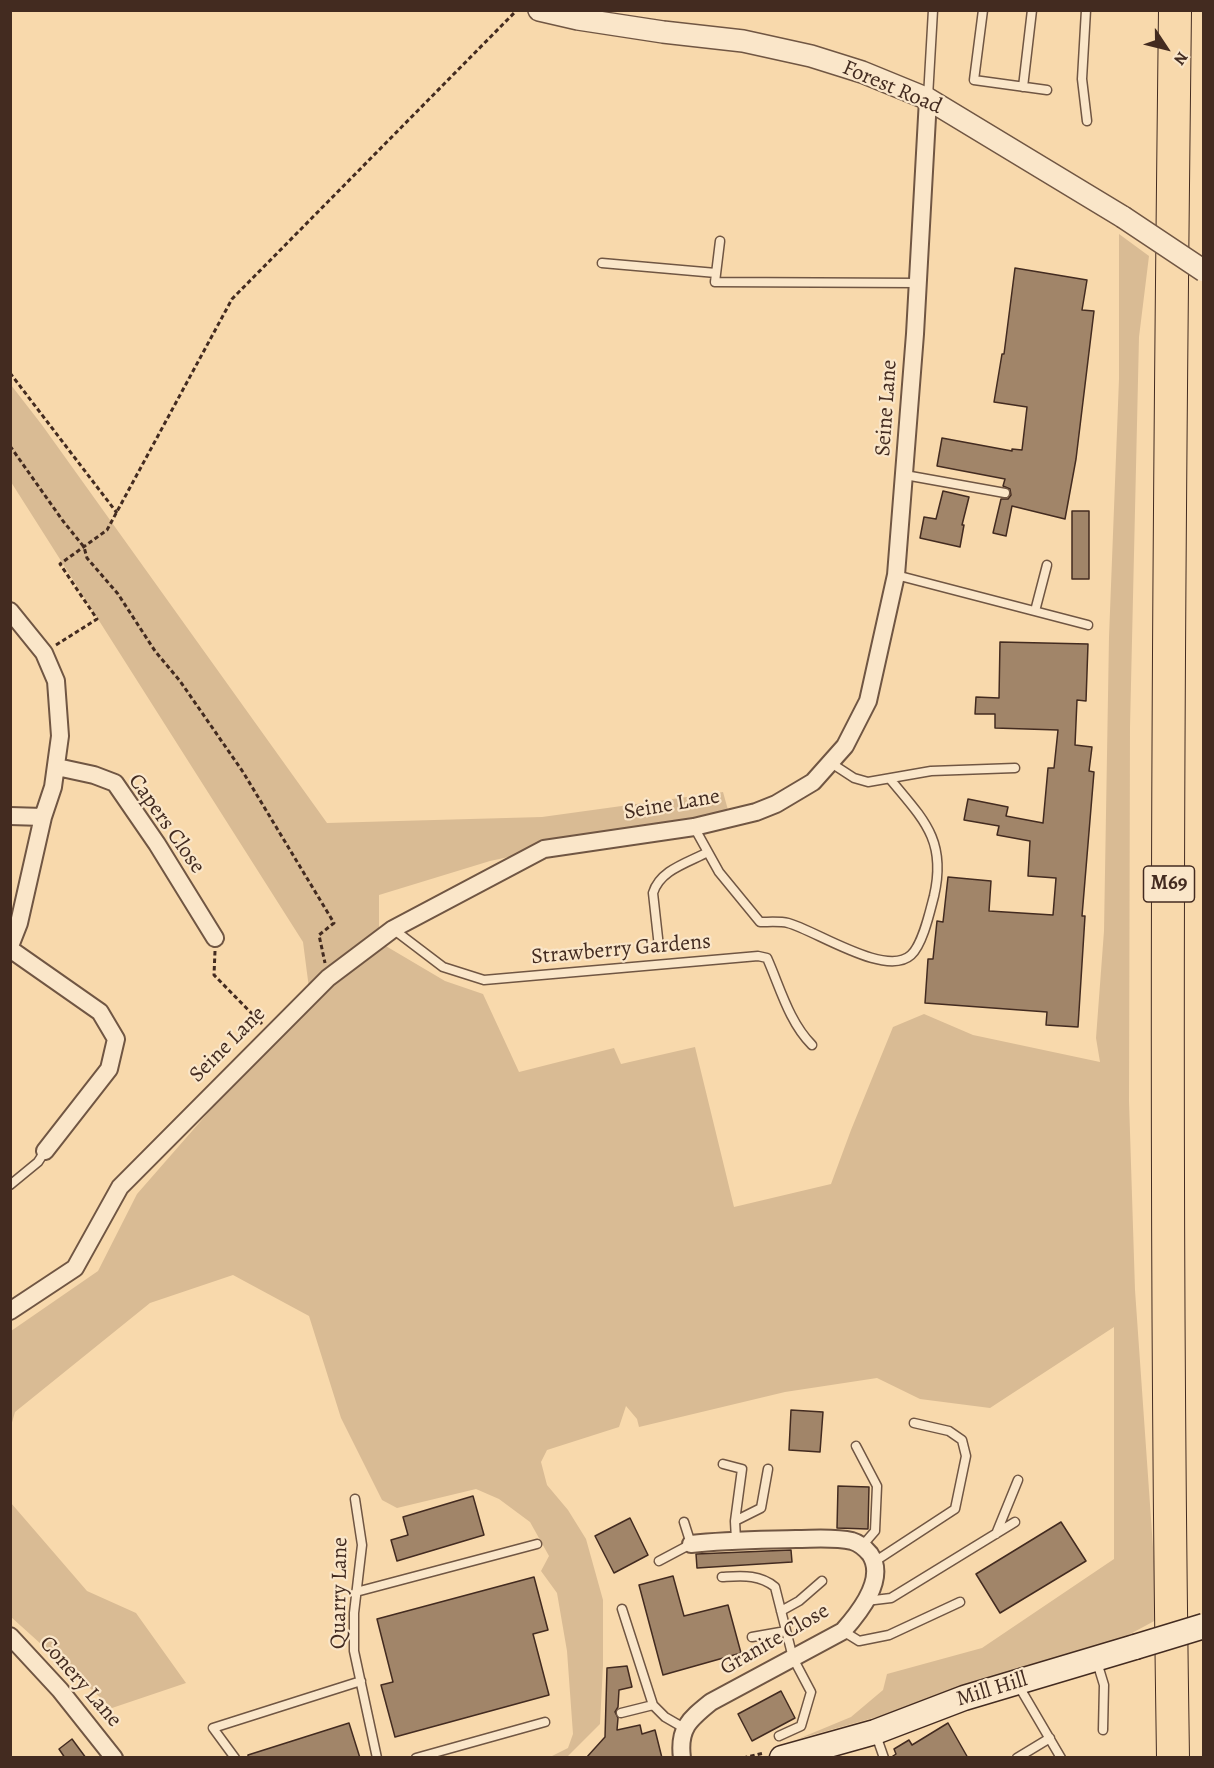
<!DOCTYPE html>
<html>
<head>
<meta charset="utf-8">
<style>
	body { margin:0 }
	#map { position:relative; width:1214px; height:1768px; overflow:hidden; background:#f8d9ac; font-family:Alegreya,serif }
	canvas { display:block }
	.frame { position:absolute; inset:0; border:12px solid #432b20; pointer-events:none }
	.north { position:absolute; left:1136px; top:18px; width:60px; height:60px; -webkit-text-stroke:4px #fae6c9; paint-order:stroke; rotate:125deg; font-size:16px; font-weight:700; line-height:24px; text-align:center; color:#432b20 }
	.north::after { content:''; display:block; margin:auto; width:21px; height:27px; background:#432b20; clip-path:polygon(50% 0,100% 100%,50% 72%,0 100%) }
</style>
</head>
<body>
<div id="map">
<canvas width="1214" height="1768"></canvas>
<div class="frame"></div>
<div class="north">N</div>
</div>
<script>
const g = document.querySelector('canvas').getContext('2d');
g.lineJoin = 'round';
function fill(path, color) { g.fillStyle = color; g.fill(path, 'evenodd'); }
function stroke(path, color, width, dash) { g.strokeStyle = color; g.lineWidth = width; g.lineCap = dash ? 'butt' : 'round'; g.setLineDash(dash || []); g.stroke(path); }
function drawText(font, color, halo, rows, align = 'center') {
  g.font = font + ' Alegreya,serif'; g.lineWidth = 4.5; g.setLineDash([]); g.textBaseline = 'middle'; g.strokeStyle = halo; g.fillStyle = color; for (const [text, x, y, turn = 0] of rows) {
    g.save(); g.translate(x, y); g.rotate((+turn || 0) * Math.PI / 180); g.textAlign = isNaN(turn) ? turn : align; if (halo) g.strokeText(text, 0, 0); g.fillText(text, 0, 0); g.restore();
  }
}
fill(new Path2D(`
	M 1119,234 L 1149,256 L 1139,337 L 1130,727 L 1129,1101 L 1135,1290 L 1158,1619 L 1119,1640 L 1090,1647 L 891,1713 L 798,1739 L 851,1717 L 883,1690 L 887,1674 L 982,1648 L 1114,1559 L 1114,1327 L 990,1408 L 920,1399 L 877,1378 L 785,1392 L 639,1427 L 637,1419 L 626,1406 L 619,1427 L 547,1450 L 541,1462 L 547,1485 L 568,1510 L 586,1539 L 603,1600 L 603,1665 L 600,1724 L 567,1757 L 550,1757 L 568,1748 L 573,1734 L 567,1651 L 557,1593 L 541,1571 L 549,1556 L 530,1522 L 499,1499 L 476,1489 L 397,1508 L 382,1500 L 341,1418 L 309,1316 L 233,1275 L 150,1303 L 15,1412 L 11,1426 L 11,1331 L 98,1271 L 137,1194 L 310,996 L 303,942 L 11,482 L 11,385 L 42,425 L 327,823 L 542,817 L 723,792 L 728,810 L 490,861 L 379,895 L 379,942 L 445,981 L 483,994 L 519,1072 L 614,1048 L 621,1064 L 695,1047 L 734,1207 L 831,1184 L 851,1130 L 893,1027 L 924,1014 L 973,1035 L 1100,1062 L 1096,1038 L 1104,931 L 1109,637 L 1119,379 Z
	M 11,1503 L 87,1591 L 136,1613 L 186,1683 L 112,1708 L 11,1617 Z`), '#d9bb94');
const building = new Path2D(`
	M 1015,268 L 1087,280 L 1082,310 L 1094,311 L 1076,459 L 1065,519 L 1012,506 L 1006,536 L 993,533 L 1001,499 L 1008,499 L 1011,495 L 1010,489 L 1003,486 L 1005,479 L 937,466 L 942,438 L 1012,451 L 1012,449 L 1022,450 L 1027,407 L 994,402 L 1002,354 L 1004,354 Z
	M 943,491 L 969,497 L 962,525 L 964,525 L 960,547 L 920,538 L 924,517 L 936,519 Z
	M 1072,511 L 1089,511 L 1089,579 L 1072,579 Z
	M 1000,642 L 1088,644 L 1086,701 L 1077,700 L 1075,745 L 1092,747 L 1089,771 L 1094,772 L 1082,916 L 1085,916 L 1078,1027 L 1046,1025 L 1047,1012 L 925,1003 L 928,959 L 933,959 L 937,921 L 943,922 L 948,877 L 991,881 L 989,911 L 1053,915 L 1056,878 L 1028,876 L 1030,841 L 997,835 L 999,826 L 964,820 L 968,799 L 1008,807 L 1006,816 L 1043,823 L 1048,768 L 1054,768 L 1058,730 L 995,728 L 995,714 L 975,714 L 976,697 L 999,698 Z
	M 791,1410 L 823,1412 L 820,1452 L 789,1450 Z
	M 838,1486 L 869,1487 L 868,1529 L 837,1528 Z
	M 473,1496 L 484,1535 L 397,1561 L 391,1540 L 408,1535 L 403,1517 Z
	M 630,1518 L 648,1555 L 614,1573 L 595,1536 Z
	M 1061,1522 L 1086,1561 L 1000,1613 L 976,1574 Z
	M 791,1550 L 792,1562 L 697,1568 L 696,1554 Z
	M 673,1576 L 684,1616 L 728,1605 L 741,1653 L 663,1675 L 639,1585 Z
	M 534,1577 L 548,1630 L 533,1634 L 549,1695 L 395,1737 L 381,1685 L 393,1682 L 377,1619 Z
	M 627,1666 L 632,1687 L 619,1690 L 618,1707 L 615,1712 L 618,1718 L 617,1730 L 640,1725 L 642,1734 L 655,1730 L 662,1758 L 586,1758 L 605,1737 L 607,1668 Z
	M 781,1691 L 795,1718 L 752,1741 L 738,1714 Z
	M 349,1723 L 360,1758 L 248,1758 L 248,1755 Z
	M 948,1723 L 968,1758 L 890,1758 L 896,1754 L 894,1749 L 909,1740 L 912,1745 Z
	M 72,1739 L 86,1758 L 65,1758 L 59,1749 Z`);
fill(building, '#a18569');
stroke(building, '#432b20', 1.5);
const service = new Path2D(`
	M 983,10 L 974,80 L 1047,90
	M 1086,10 L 1082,79 L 1087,121
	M 1023,87 L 1032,10
	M 928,97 L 933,10
	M 720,241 L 715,282 L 918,283
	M 602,263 L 716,273
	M 905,475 L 1005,493
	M 896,575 L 1088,625
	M 1035,611 L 1047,565
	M 831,763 L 854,778 L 868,782 L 931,771 L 1015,768
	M 694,827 L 719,872 L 760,922 C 769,922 780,921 788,923 C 815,930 886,978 911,955 C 923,944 930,911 934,896 C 947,840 923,819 890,779
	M 393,929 L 443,967 L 484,980 L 758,956 L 767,958 C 780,987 789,1022 812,1045
	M 659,947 L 653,893 C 660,870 687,863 708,852
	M 10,1185 L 38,1162 L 45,1151
	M 856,1446 L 877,1486 L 875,1531 L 862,1546
	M 723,1464 L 742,1469 L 735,1521
	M 355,1499 L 362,1545 L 354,1613 L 354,1651 L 377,1758
	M 996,1534 L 1018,1480
	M 736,1540 L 735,1521 L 761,1508 L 768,1469
	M 659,1561 L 691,1544 L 684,1522
	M 874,1562 L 955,1509 L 966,1456 L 962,1440 L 949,1431 L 914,1423
	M 722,1577 C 742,1576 759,1574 775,1587 L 793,1658 L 811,1692 L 801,1726 L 779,1736
	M 356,1592 L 537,1544
	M 866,1601 L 891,1598 L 1015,1522
	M 622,1609 L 653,1705 L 665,1717 L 684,1728
	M 781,1611 L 799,1601 L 822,1581
	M 843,1631 L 859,1641 L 889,1635 L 960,1602
	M 752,1637 L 786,1631
	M 1097,1662 L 1104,1685 L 1103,1730
	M 1017,1683 L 1061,1758
	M 621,1713 L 653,1705
	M 876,1735 L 884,1758
	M 235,1758 L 213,1728 L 361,1681
	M 416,1758 L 545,1722
	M 1017,1758 L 1050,1738`);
const minor = new Path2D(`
	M 10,611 L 44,653 L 56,681 L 60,736 L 53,787 L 43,817 L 19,923 L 10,946
	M 57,767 L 94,775 L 115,783 L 157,844 L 215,938
	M 10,816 L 43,817
	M 10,949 L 100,1012 L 116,1039 L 109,1069 L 45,1151
	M 10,1311 L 75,1268 L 120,1187 L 328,978 L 393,929 L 544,849 L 694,827 L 756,812 L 776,804 L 813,782 L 845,746 L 868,701 L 896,575 L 915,334 L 928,99
	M 10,1636 L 60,1690 L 114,1758
	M 682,1758 C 678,1728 690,1719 711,1702 L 843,1631 C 859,1613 887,1579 870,1554 C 865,1548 859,1543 852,1541 C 834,1537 814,1539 796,1539 C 761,1540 726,1540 691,1544`);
const tertiary = new Path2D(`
	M 539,10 L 578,19 L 663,32 L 743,41 L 811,56 L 862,72 L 928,99 L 1123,217`);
const secondary = new Path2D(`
	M 782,1758 L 875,1732 L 964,1698 L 1135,1647`);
const motorway = new Path2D(`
	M 1173,1758 C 1164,1175 1168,593 1175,10`);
stroke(service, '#705643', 11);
stroke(minor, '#705643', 20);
stroke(tertiary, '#705643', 24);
stroke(secondary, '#432b20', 27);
stroke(motorway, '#432b20', 34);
stroke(new Path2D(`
	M 10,373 L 117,513
	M 10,446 L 63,521 L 84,547 L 87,558 L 118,594 L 155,651 L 180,681 L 243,772 L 334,923 L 319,935 L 325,963
	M 56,645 L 97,619 L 60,564 L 107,530 L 232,299 L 517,10
	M 215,951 L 214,975 L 262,1024
	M 743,1758 L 764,1753`), '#432b20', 3, [4.5, 3]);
stroke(service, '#fae6c9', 8);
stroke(minor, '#fae6c9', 16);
stroke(tertiary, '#fae6c9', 21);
stroke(secondary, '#fae6c9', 24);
stroke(motorway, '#f8d9ac', 32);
const tertiaryBridge = new Path2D(`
	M 1123,217 L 1204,271`);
const secondaryBridge = new Path2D(`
	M 1135,1647 L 1204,1626`);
stroke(tertiaryBridge, '#705643', 24, []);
stroke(secondaryBridge, '#432b20', 27, []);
stroke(tertiaryBridge, '#fae6c9', 21);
stroke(secondaryBridge, '#fae6c9', 24);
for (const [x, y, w] of [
	[1169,884,51]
]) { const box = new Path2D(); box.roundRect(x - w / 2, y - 18, w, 36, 4.5); g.fillStyle = '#fae6c9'; g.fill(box); stroke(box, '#432b20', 1.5); }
drawText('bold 21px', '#432b20', null, [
	["M69",1169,884]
]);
drawText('22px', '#432b20', '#fae6c9', [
	["Forest Road",892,88,23],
	["Seine Lane",887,408,-86],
	["Seine Lane",672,805,-10],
	["Capers Close",166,824,55],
	["Strawberry Gardens",621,950,-5],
	["Seine Lane",228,1045,-45],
	["Quarry Lane",340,1593,-89],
	["Granite Close",775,1640,-30],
	["Conery Lane",80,1682,49],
	["Mill Hill",992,1690,-17]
]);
</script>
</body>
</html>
